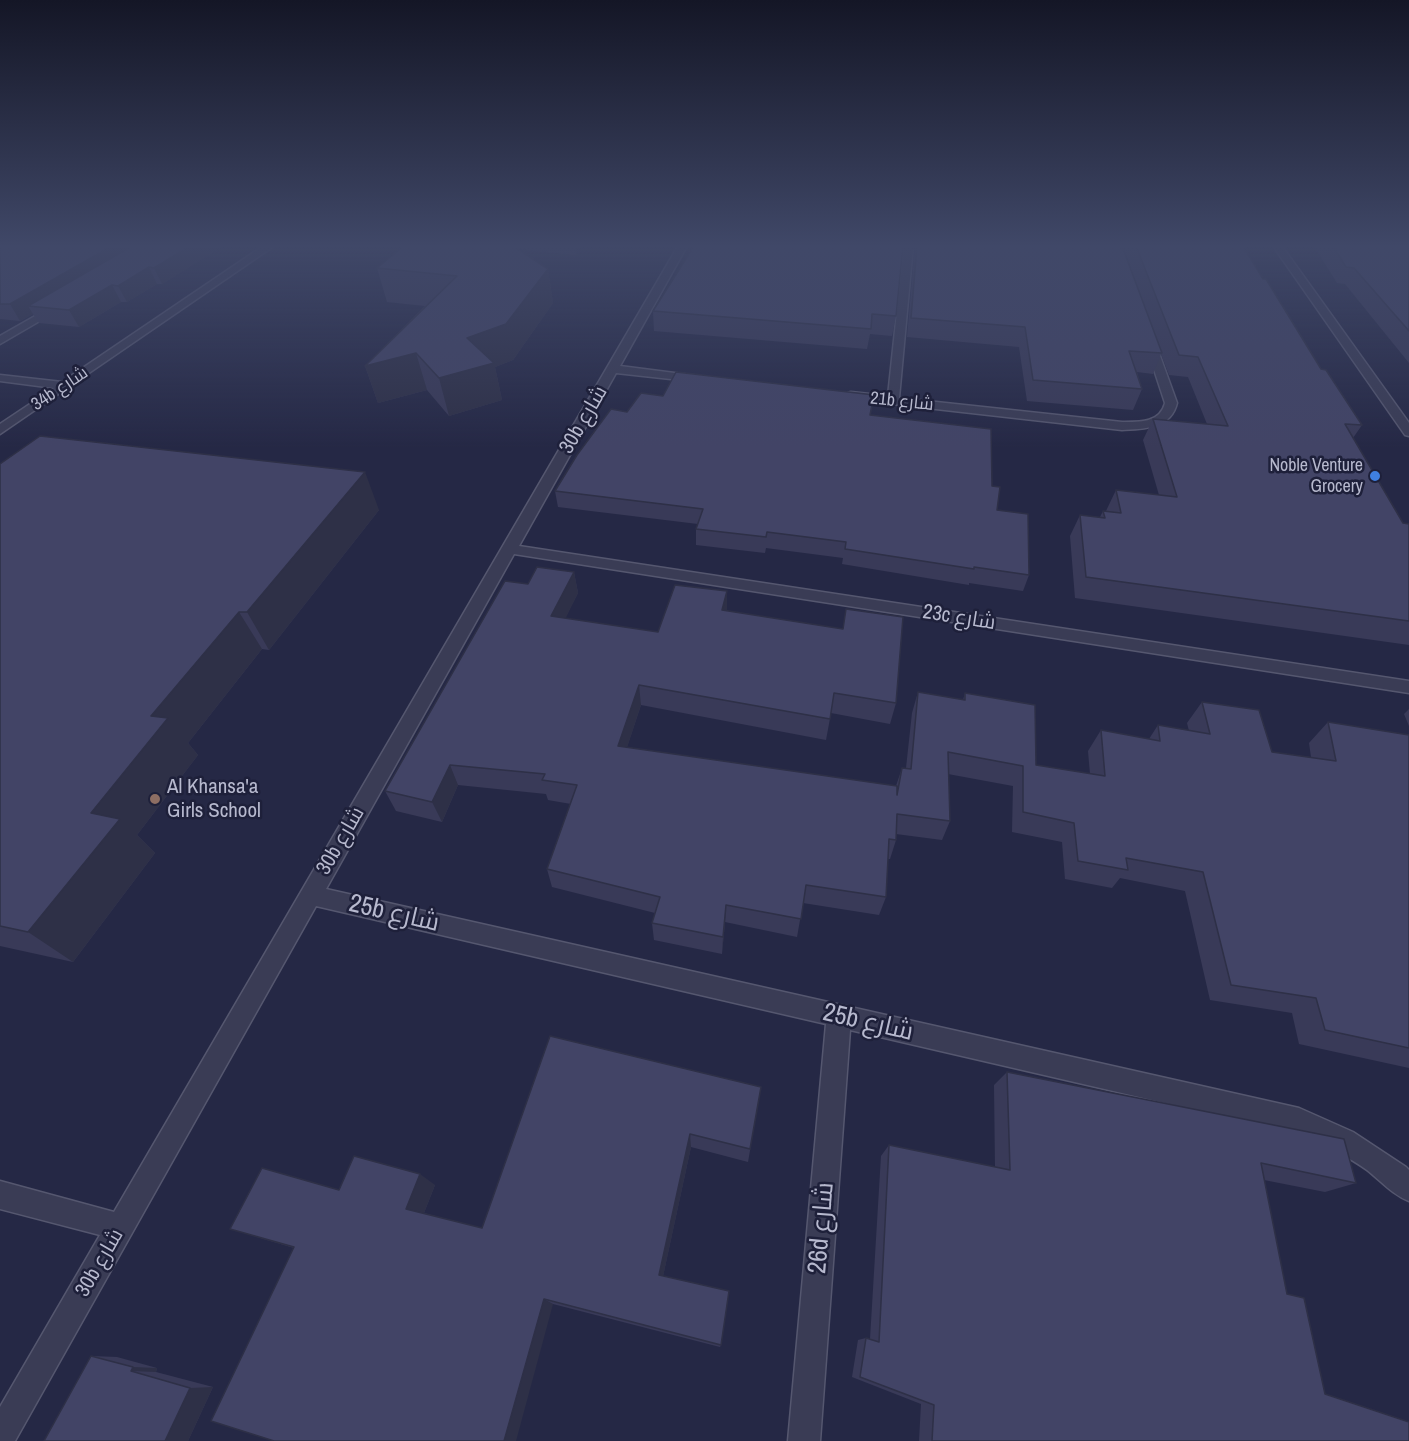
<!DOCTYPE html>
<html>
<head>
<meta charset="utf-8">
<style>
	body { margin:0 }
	canvas { display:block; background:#252845 }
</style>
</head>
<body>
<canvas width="1409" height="1441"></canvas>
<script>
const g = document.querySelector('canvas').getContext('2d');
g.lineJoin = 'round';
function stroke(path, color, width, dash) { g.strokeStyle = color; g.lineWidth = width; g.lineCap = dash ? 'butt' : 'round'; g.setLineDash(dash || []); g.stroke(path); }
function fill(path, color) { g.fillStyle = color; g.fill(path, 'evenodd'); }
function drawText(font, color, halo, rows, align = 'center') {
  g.font = font + ' "Archivo Narrow",Cairo,sans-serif'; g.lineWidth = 5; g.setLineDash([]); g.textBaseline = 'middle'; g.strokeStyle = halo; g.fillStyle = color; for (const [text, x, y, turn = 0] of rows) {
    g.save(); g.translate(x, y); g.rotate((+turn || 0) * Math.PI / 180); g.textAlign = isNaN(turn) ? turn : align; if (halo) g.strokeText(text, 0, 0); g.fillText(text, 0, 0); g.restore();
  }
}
const street = new Path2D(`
	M 263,246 L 274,246 L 0,434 L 0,424 L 54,388 L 0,381 L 0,375 L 62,382 Z
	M 678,246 L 687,246 L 620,366 L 698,376 L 704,379 L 698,382 L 616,373 L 519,546 L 1409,681 L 1409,693 L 514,554 L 326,889 L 1299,1108 L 1353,1132 L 1406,1167 L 1409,1170 L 1409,1201 C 1393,1195 1381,1181 1367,1170 C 1346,1155 1323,1144 1299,1134 L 850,1030 L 820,1441 L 788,1441 L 826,1024 L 316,906 L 15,1441 L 0,1441 L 0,1407 L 100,1235 L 0,1209 L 0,1181 L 114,1212 Z
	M 904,246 L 913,246 L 899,398 L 1122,422 C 1139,422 1160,423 1165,403 L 1145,342 L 1150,339 L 1155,342 L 1177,403 C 1171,429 1144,429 1122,430 L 847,399 L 847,393 L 851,392 L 888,396 Z
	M 1273,246 L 1282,246 L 1409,423 L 1409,436 L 1405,435 Z
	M 58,303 L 63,306 L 62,308 L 0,344 L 0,336 Z`);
stroke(street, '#55576f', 3);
fill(street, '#3a3c55');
fill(new Path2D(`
	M 0,246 L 223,246 L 162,284 L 157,284 L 127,302 L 121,302 L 79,327 L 39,323 L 33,314 L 20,321 L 0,319 Z
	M 404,246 L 581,246 L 576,255 L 518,249 L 548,269 L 553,303 L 513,360 L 495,367 L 502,400 L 449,416 L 427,390 L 378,403 L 365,366 L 425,306 L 387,302 L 377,268 Z
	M 694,246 L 896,316 L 892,336 L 870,334 L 867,349 L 654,331 L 653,311 Z
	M 915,246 L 1122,246 L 1154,334 L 1123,246 L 1243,246 L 1321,369 L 1362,425 L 1353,438 L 1403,523 L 1409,524 L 1409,645 L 1075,598 L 1070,536 L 1080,515 L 1100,517 L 1103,511 L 1106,511 L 1116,490 L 1159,495 L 1143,440 L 1153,419 L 1207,424 L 1188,377 L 1169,375 L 1161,354 L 1153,374 L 1137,372 L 1142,389 L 1133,410 L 1027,401 L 1019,347 L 907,337 Z
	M 1314,246 L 1409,246 L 1409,363 L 1345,284 L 1337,283 Z
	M 663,396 L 871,415 L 992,486 L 997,510 L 1029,575 L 1023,591 L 969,583 L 969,585 L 842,564 L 843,558 L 766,548 L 765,553 L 696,545 L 696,529 L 698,524 L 558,507 L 555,491 L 627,412 Z
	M 0,464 L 379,510 L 269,650 L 262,649 L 188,743 L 198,755 L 137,835 L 155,853 L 73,962 L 0,946 Z
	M 574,572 L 578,593 L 565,618 L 658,632 L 727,591 L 727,610 L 896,703 L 890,724 L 831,713 L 826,740 L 641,705 L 627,747 L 896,786 L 902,768 L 906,768 L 912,713 L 918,692 L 963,700 L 965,693 L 1036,765 L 1090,774 L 1088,751 L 1101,730 L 1149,739 L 1158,725 L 1189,731 L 1187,723 L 1202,702 L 1272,752 L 1311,757 L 1309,743 L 1328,722 L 1409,735 L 1409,1068 L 1299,1044 L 1292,1013 L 1210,1000 L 1185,891 L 1120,878 L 1112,888 L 1065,879 L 1062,842 L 1012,832 L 1013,786 L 948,774 L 950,821 L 942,840 L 896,834 L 896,840 L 890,859 L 888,859 L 886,897 L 879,915 L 803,903 L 797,937 L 725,922 L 722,954 L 654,940 L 652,923 L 655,913 L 552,887 L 547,869 L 571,804 L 548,800 L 546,794 L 458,785 L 442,822 L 396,811 L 385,791 L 528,584 Z
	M 1409,709 L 1409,726 L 1404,714 Z
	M 1007,1072 L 1356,1183 L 1325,1192 L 1264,1180 L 1287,1294 L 1325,1394 L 1409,1441 L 919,1441 L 921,1404 L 852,1377 L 858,1340 L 866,1338 L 870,1339 L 881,1156 L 889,1145 L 995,1167 L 994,1085 Z
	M 761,1087 L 748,1162 L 691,1147 L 663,1276 L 721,1345 L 720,1347 L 553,1304 L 294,1248 L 230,1229 L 339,1190 L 435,1185 L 424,1213 L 482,1228 Z
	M 91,1356 L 117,1357 L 157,1368 L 156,1372 L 213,1387 L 188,1441 L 44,1441 Z`), '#393a58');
fill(new Path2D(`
	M 112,246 L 147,246 L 28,306 L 33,314 L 20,321 L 10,304 Z
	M 190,246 L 223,246 L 162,284 L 154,268 Z
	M 575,246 L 581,246 L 576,255 Z
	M 149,267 L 157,284 L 127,302 L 118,286 Z
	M 548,269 L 553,303 L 513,360 L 495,367 L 502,400 L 449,416 L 439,378 L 467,338 Z
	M 112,285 L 121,302 L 79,327 L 69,310 Z
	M 416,353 L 427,390 L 378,403 L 365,366 Z
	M 365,472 L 379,510 L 269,650 L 247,612 Z
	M 574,572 L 578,593 L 556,638 L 551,616 Z
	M 727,591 L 727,612 L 722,610 Z
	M 239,612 L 262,649 L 188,743 L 198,755 L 137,835 L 155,853 L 73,962 L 28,932 L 91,813 L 151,716 Z
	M 639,685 L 641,705 L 621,766 L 618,746 Z
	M 450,765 L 458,785 L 442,822 L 432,802 Z
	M 726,905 L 725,922 L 722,954 L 723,937 Z
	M 690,1134 L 691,1147 L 662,1281 L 659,1275 Z
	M 420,1174 L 435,1185 L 422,1218 L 406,1209 Z
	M 544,1299 L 553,1304 L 516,1441 L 504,1441 Z
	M 133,1367 L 157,1368 L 156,1372 L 131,1371 Z
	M 213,1387 L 188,1441 L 165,1441 L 190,1388 Z`), '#2e3047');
const building = new Path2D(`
	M 0,246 L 112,246 L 10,304 L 0,304 Z
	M 132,246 L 190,246 L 154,268 L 149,267 L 118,286 L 112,285 L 69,310 L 28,306 Z
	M 404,246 L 513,246 L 548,269 L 506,324 L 467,338 L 494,363 L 439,378 L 416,353 L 365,366 L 457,276 L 377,268 Z
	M 694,246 L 903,246 L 896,316 L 872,314 L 871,329 L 653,311 Z
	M 917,246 L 1122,246 L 1162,353 L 1129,351 L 1142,389 L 1033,380 L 1025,327 L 911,318 Z
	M 1136,246 L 1243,246 L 1263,279 L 1266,279 L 1321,369 L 1326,370 L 1362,425 L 1345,424 L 1403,523 L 1409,524 L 1409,621 L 1086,577 L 1080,515 L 1105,518 L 1103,511 L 1121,513 L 1116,490 L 1177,497 L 1153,419 L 1228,426 L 1198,357 L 1179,355 Z
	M 1333,246 L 1409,246 L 1409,331 L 1354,268 L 1346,267 Z
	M 676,372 L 874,395 L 870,415 L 991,429 L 992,486 L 1000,487 L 997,510 L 1028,514 L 1029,575 L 974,567 L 974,569 L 845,549 L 846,542 L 767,532 L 766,537 L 696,529 L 703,509 L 555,491 L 577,455 L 611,409 L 627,412 L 641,393 L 663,396 Z
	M 40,436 L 365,472 L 247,612 L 239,612 L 151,716 L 168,718 L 91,813 L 120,819 L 28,932 L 0,926 L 0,464 Z
	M 537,567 L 574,572 L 551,616 L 658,632 L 675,585 L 727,591 L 722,610 L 843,629 L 846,609 L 903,617 L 896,703 L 834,693 L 830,719 L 639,685 L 618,746 L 897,786 L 897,795 L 902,768 L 911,769 L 918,692 L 965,700 L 965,693 L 1035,705 L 1036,765 L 1105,776 L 1101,730 L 1160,741 L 1158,725 L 1210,734 L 1202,702 L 1259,710 L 1272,752 L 1336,761 L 1328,722 L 1409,735 L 1409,1048 L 1325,1030 L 1316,998 L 1231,985 L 1203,872 L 1126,858 L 1128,870 L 1078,861 L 1074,823 L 1023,812 L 1023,766 L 948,752 L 950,821 L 897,814 L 896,840 L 889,839 L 886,897 L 806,885 L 801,919 L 726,905 L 723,937 L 652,923 L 660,897 L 547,869 L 577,785 L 542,780 L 545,774 L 450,765 L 432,802 L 385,791 L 505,581 L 528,584 Z
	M 550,1036 L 761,1087 L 750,1149 L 690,1134 L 659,1275 L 729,1291 L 721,1345 L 544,1299 L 504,1441 L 274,1441 L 211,1421 L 294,1247 L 230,1229 L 262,1168 L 339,1190 L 354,1156 L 420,1174 L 406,1209 L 482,1228 Z
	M 1007,1072 L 1344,1139 L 1356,1183 L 1261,1163 L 1287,1294 L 1304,1298 L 1325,1394 L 1409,1422 L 1409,1441 L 932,1441 L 934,1405 L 860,1377 L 866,1338 L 879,1342 L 889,1145 L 1010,1170 Z
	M 91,1356 L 133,1367 L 131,1371 L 190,1388 L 165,1441 L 44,1441 Z`);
fill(building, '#424466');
stroke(building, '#2e3047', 1.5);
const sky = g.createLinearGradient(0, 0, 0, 448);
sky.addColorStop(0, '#141626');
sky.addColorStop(0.55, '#404868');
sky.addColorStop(1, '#40486800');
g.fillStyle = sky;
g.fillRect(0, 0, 1409, 448);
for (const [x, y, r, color] of [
	[1375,476,6,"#3f7fe0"],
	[155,799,6,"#8d6e63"]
]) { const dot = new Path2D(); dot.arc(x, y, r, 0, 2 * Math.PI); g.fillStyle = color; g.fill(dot); stroke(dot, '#1e203a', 2); }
drawText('18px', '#b7b9ce', '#1e203a', [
	["34b شارع",60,389,-34],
	["21b شارع",902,402,6]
]);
drawText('18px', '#b7b9ce', '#1e203a', [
	["Noble Venture",1363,466],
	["Grocery",1363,487]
], 'right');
drawText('21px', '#b7b9ce', '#1e203a', [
	["30b شارع",584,420,-60],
	["23c شارع",959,618,9],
	["30b شارع",341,841,-60],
	["30b شارع",100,1263,-60]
]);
drawText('21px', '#b7b9ce', '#1e203a', [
	["Al Khansa'a",167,787],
	["Girls School",167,811]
], 'left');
drawText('26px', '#b7b9ce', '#1e203a', [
	["25b شارع",394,914,13],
	["25b شارع",868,1023,13],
	["26d شارع",822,1228,-85]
]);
</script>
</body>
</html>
